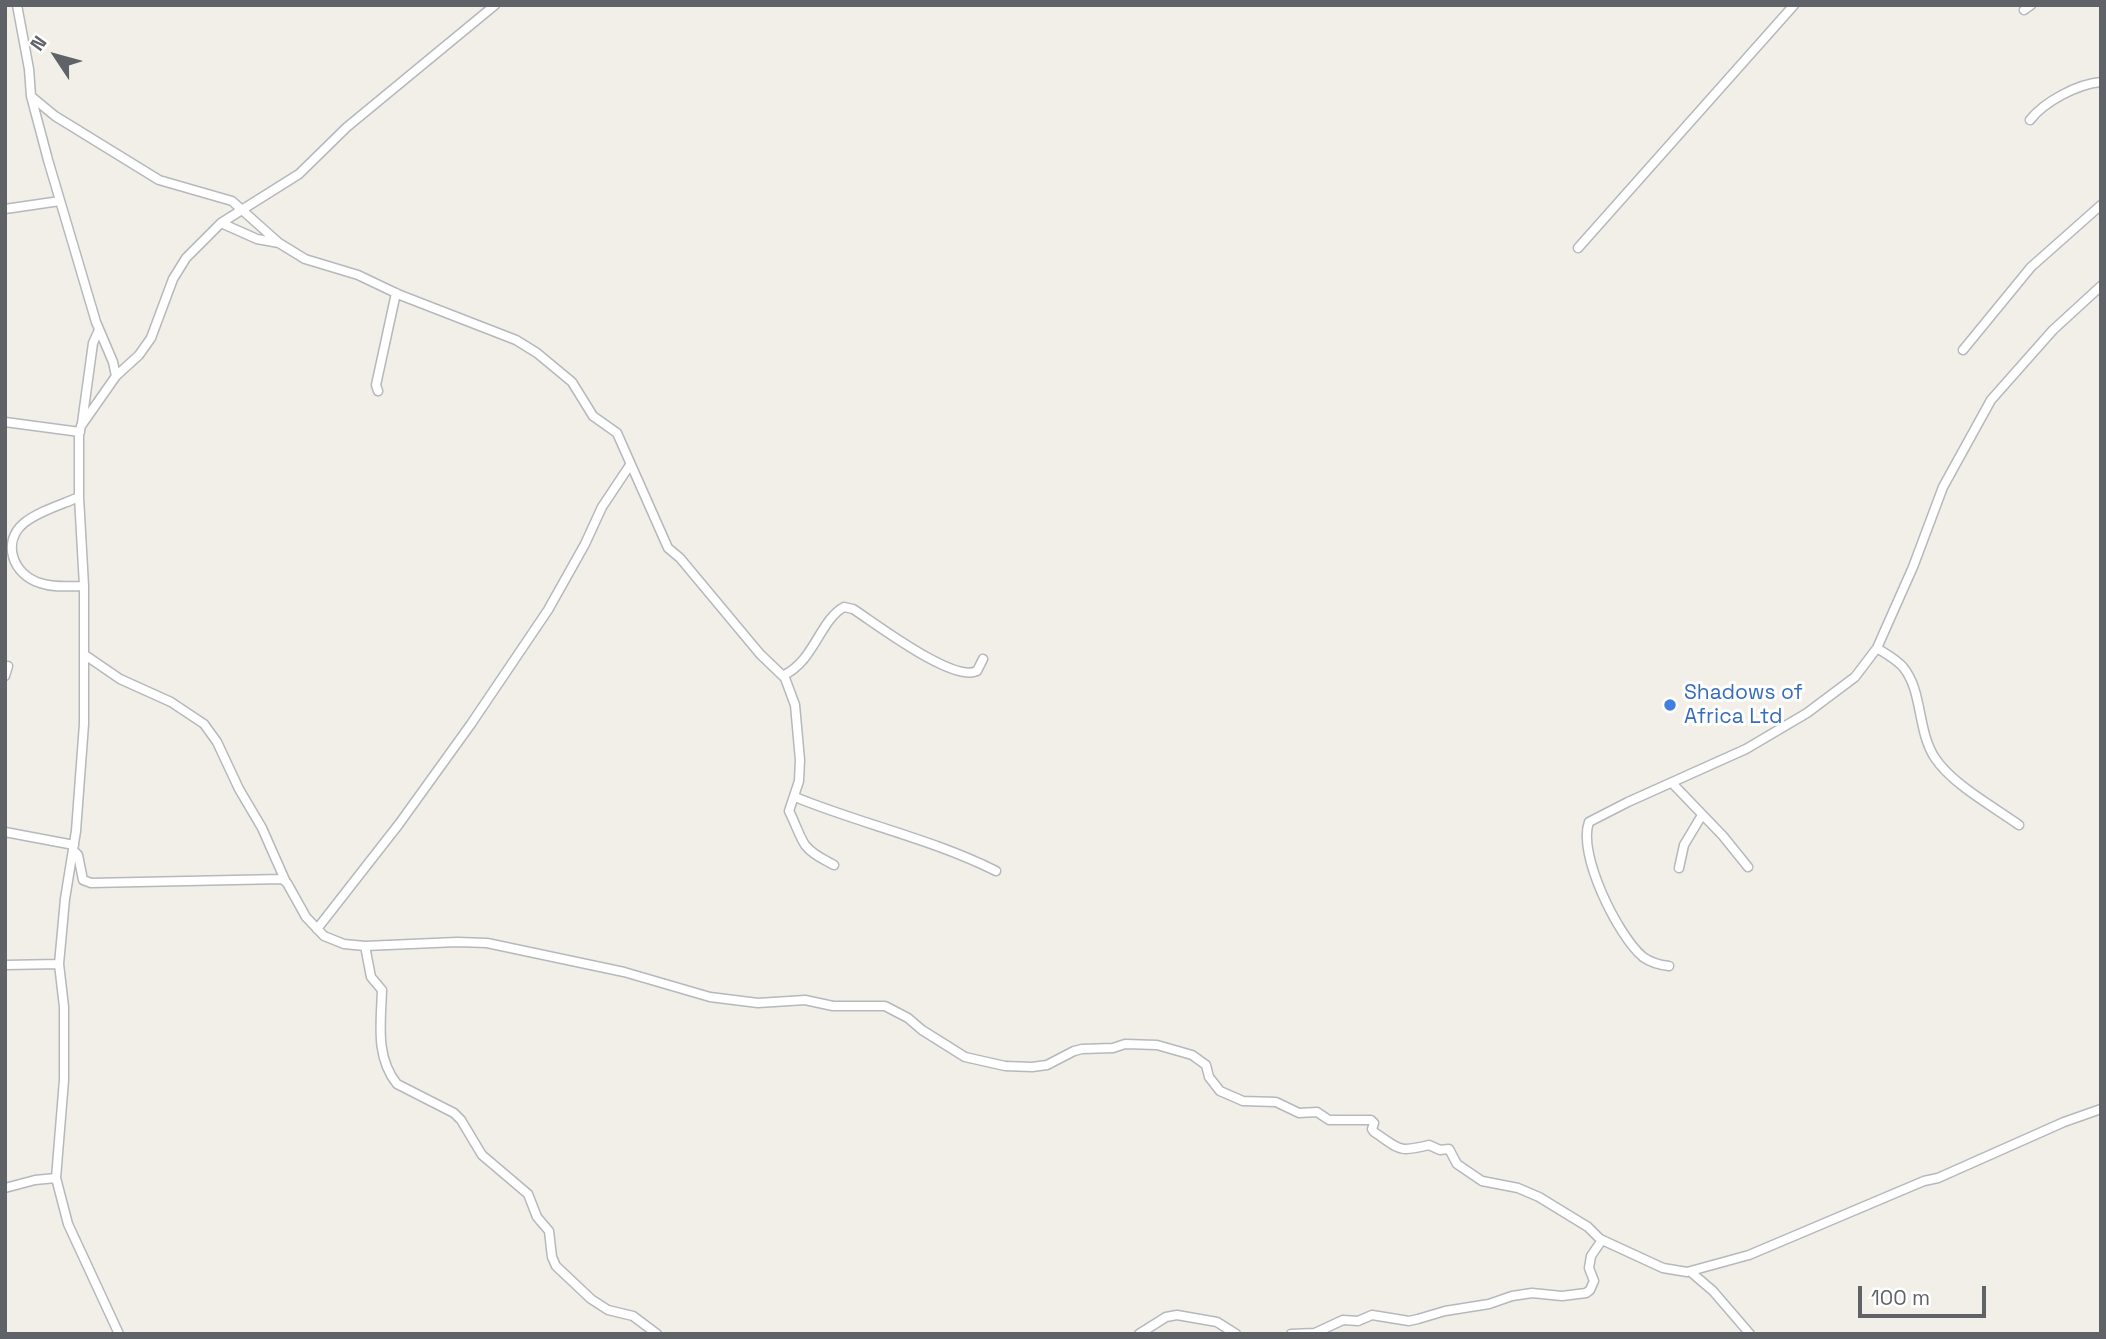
<!DOCTYPE html>
<html>
<head>
<meta charset="utf-8">
<style>
	body { margin:0 }
	#map { position:relative; width:2106px; height:1339px; overflow:hidden; background:#f1efe8; font-family:"Space Grotesk",sans-serif }
	canvas { display:block }
	.frame { position:absolute; inset:0; border:7px solid #5f6368; pointer-events:none }
	.north { position:absolute; left:21px; top:21px; width:70px; height:70px; -webkit-text-stroke:5px #fff; paint-order:stroke; rotate:306deg; font-size:19px; font-weight:700; line-height:28px; text-align:center; color:#5f6368 }
	.north::after { content:''; display:block; margin:auto; width:24px; height:32px; background:#5f6368; clip-path:polygon(50% 0,100% 100%,50% 72%,0 100%) }
	.scale { position:absolute; left:1858px; top:1286px; width:128px; height:32px; box-sizing:border-box; border:4px solid #5f6368; border-top:0; padding-left:9px; font-size:21px; line-height:24px; white-space:nowrap; color:#5f6368; -webkit-text-stroke:5px #fff; paint-order:stroke }
</style>
</head>
<body>
<div id="map">
<canvas width="2106" height="1339"></canvas>
<div class="frame"></div>
<div class="north">N</div>
<div class="scale">100 m</div>
</div>
<script>
const g = document.querySelector('canvas').getContext('2d');
g.lineJoin = 'round';
function stroke(path, color, width, dash) { g.strokeStyle = color; g.lineWidth = width; g.lineCap = dash ? 'butt' : 'round'; g.setLineDash(dash || []); g.stroke(path); }
function drawText(font, color, halo, rows, align = 'center') {
  g.font = font + ' "Space Grotesk",sans-serif'; g.lineWidth = 6; g.setLineDash([]); g.textBaseline = 'middle'; g.strokeStyle = halo; g.fillStyle = color; for (const [text, x, y, turn = 0] of rows) {
    g.save(); g.translate(x, y); g.rotate((+turn || 0) * Math.PI / 180); g.textAlign = isNaN(turn) ? turn : align; if (halo) g.strokeText(text, 0, 0); g.fillText(text, 0, 0); g.restore();
  }
}
const minor = new Path2D(`
	M 17,5 L 29,69 L 31,96 L 48,160 L 96,322 L 113,362 L 116,376 L 81,426 L 79,435 L 79,497 L 84,586 L 84,724 L 76,831 L 65,899 L 59,964 L 64,1007 L 64,1080 L 56,1178 L 68,1224 L 119,1334
	M 2024,10 L 2031,5
	M 32,97 L 55,116 L 159,180 L 232,201 L 279,243 L 305,259 L 358,275 L 400,295 L 516,340 L 537,353 L 572,382 L 593,416 L 617,433 L 668,548 L 680,558 L 760,654 L 785,678 L 795,705 L 800,760 L 799,781 L 789,811 C 794,820 801,841 806,846 C 813,855 825,860 834,865
	M 2030,120 C 2044,102 2077,84 2101,82
	M 5,209 L 60,201
	M 221,223 L 257,239 L 279,243
	M 1578,248 L 1794,5
	M 1963,350 L 2031,267 L 2101,205
	M 116,376 L 139,355 L 151,338 L 173,279 L 186,258 L 221,223 L 299,174 L 347,127 L 495,5
	M 378,391 L 376,385 L 396,293
	M 5,422 L 80,432
	M 82,423 L 93,343 L 99,330
	M 79,497 C 61,505 39,511 24,523 C 1,542 13,575 40,583 C 54,588 70,586 84,586
	M 1877,648 C 1886,654 1896,659 1903,667 C 1923,691 1917,731 1935,758 C 1952,784 1994,807 2019,825
	M 85,655 L 120,679 L 171,702 L 204,724 L 217,742 L 239,789 L 262,828 L 285,880
	M 784,675 C 814,661 820,620 844,607 L 853,609 C 875,623 953,683 977,671 L 983,659
	M 5,676 L 8,666
	M 1672,783 L 1723,836 L 1748,867
	M 795,797 C 861,824 932,839 996,871
	M 5,832 L 74,845
	M 73,850 L 78,855 L 83,880 L 91,883 L 282,879 L 287,883 L 306,917 L 324,936 L 344,944 L 365,946 L 457,942 L 487,943 L 624,972 L 710,997 L 758,1003 L 805,1000 L 833,1006 L 885,1006 L 908,1018 L 922,1030 L 965,1057 L 1005,1066 L 1032,1067 L 1047,1065 L 1074,1051 L 1082,1049 L 1113,1048 L 1125,1044 L 1157,1045 L 1192,1055 L 1206,1065 L 1209,1077 L 1220,1091 L 1243,1101 L 1276,1102 L 1299,1113 L 1317,1112 L 1329,1120 L 1371,1120 L 1374,1123 L 1372,1129 L 1374,1132 C 1400,1149 1397,1153 1429,1145 L 1440,1150 L 1449,1149 L 1457,1164 L 1482,1181 L 1518,1188 L 1539,1197 L 1588,1227 L 1600,1239 L 1663,1268 L 1687,1272 L 1749,1255 L 1924,1181 L 1938,1178 L 2064,1122 L 2101,1109
	M 1679,868 L 1684,845 L 1702,815
	M 317,929 L 399,824 L 471,724 L 548,610 L 585,544 L 602,507 L 630,465
	M 365,946 L 371,977 L 382,990 C 381,1022 375,1057 397,1084 L 454,1113 L 461,1120 L 482,1155 L 528,1194 L 537,1217 L 549,1231 L 552,1257 L 556,1266 L 591,1299 L 608,1310 L 633,1316 L 657,1334
	M 5,965 L 59,964
	M 1669,966 C 1660,965 1650,962 1643,957 C 1618,936 1577,854 1589,822 L 1628,802 L 1746,749 L 1807,713 L 1855,677 L 1877,648 L 1913,567 L 1943,487 L 1991,400 L 2053,330 L 2101,286
	M 5,1188 L 35,1180 L 56,1178
	M 1692,1273 L 1713,1291 L 1750,1334
	M 1139,1334 L 1166,1317 L 1177,1315 L 1217,1322 L 1236,1334
	M 1291,1334 L 1315,1333 L 1343,1320 L 1358,1321 L 1372,1315 L 1409,1321 L 1418,1319 L 1445,1311 L 1489,1304 L 1512,1296 L 1532,1293 L 1562,1296 L 1586,1293 L 1590,1290 L 1594,1281 L 1589,1268 L 1591,1256 L 1602,1240`);
stroke(minor, '#b5b8bc', 11);
stroke(minor, '#fff', 8);
for (const [x, y, r, color] of [
	[1670,705,7,"#3f7fe0"]
]) { const dot = new Path2D(); dot.arc(x, y, r, 0, 2 * Math.PI); g.fillStyle = color; g.fill(dot); stroke(dot, '#fff', 2.5); }
drawText('21px', '#366cbe', '#fff', [
	["Shadows of",1684,693],
	["Africa Ltd",1684,717]
], 'left');
</script>
</body>
</html>
